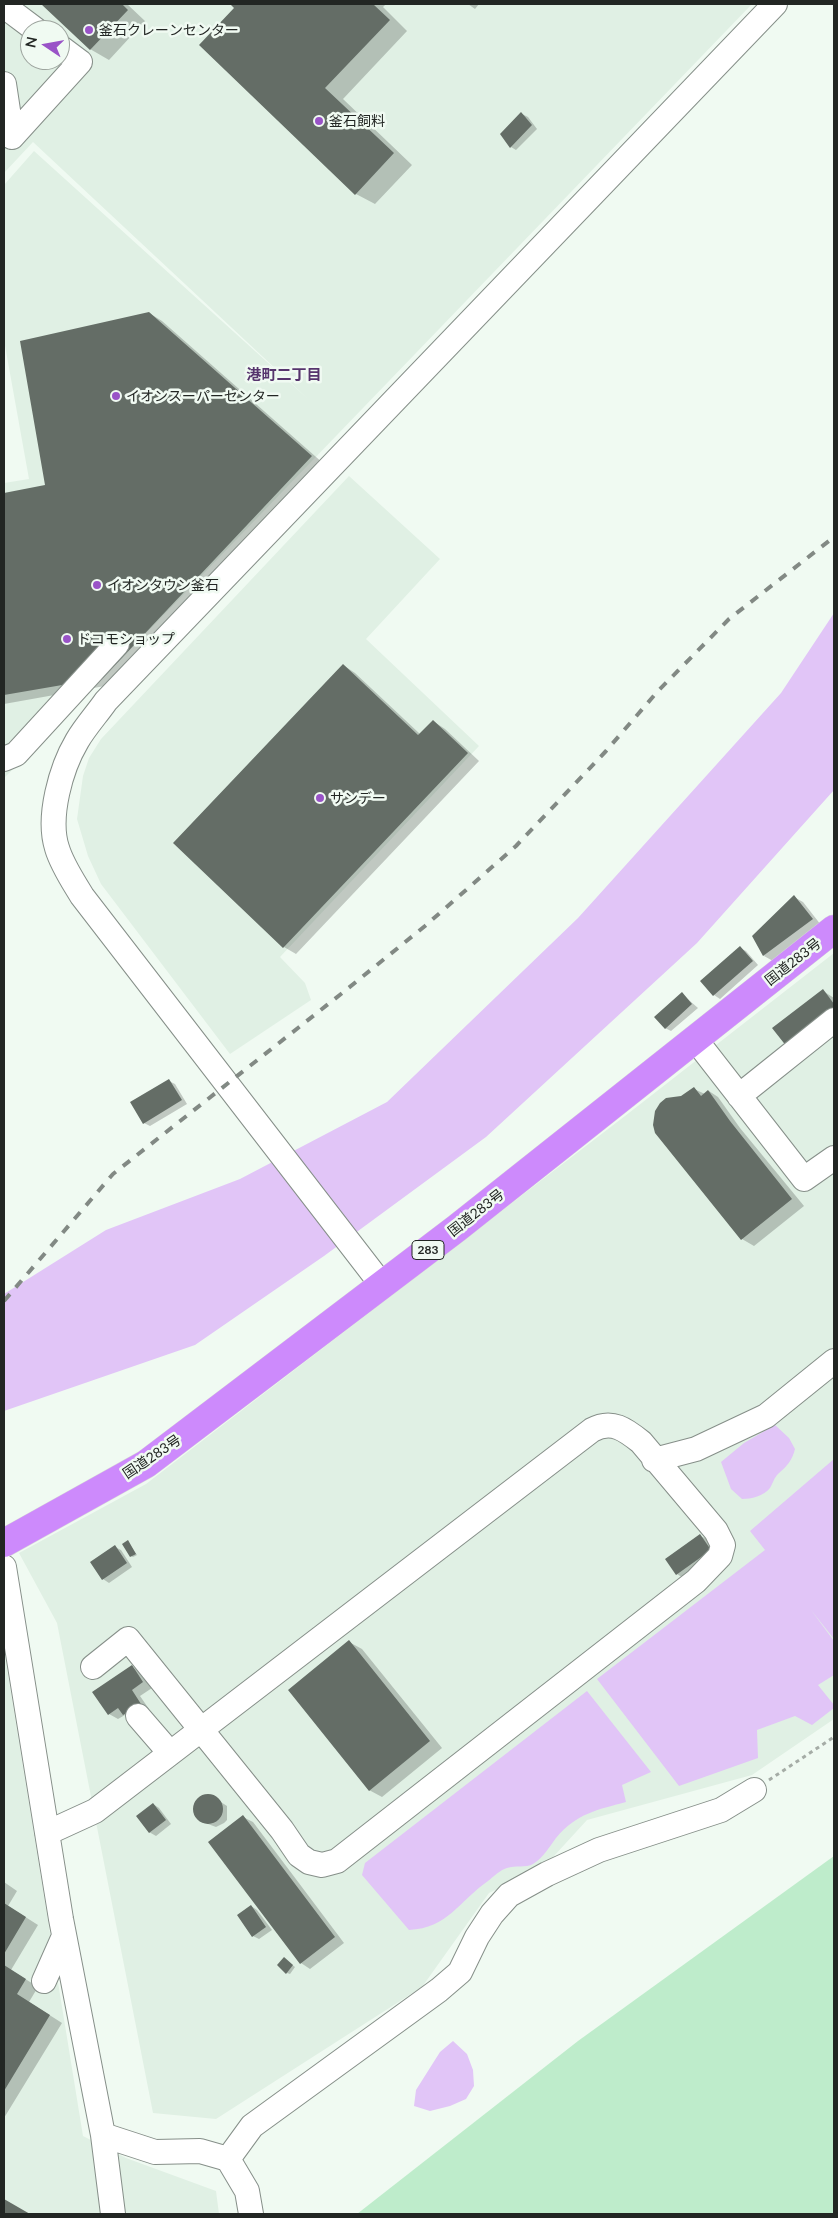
<!DOCTYPE html>
<html>
<head>
<meta charset="utf-8">
<style>
	body { margin:0 }
	#map { position:relative; width:838px; height:2218px; overflow:hidden; background:#f0faf2; font-family:Lato,sans-serif }
	canvas { display:block }
	.frame { position:absolute; inset:0; border:5px solid #222623; pointer-events:none }
	.north { position:absolute; left:20px; top:20px; width:50px; height:50px; box-sizing:border-box; background:#f0faf2; border:1px solid #9ea59f; border-radius:50%; rotate:282deg; font-size:14px; font-weight:700; line-height:20px; text-align:center; color:#222623 }
	.north::after { content:''; display:block; margin:auto; width:18px; height:22px; background:#9953c7; clip-path:polygon(50% 0,100% 100%,50% 72%,0 100%) }
</style>
</head>
<body>
<div id="map">
<canvas width="838" height="2218"></canvas>
<div class="frame"></div>
<div class="north">N</div>
</div>
<script>
const g = document.querySelector('canvas').getContext('2d');
g.lineJoin = 'round';
function fill(path, color) { g.fillStyle = color; g.fill(path, 'evenodd'); }
function stroke(path, color, width, dash) { g.strokeStyle = color; g.lineWidth = width; g.lineCap = dash ? 'butt' : 'round'; g.setLineDash(dash || []); g.stroke(path); }
function drawText(font, color, halo, rows, align = 'center') {
  g.font = font + ' Lato,"Noto Sans JP",sans-serif'; g.lineWidth = 5; g.setLineDash([]); g.textBaseline = 'middle'; g.strokeStyle = halo; g.fillStyle = color; for (const [text, x, y, turn = 0] of rows) {
    g.save(); g.translate(x, y); g.rotate((+turn || 0) * Math.PI / 180); g.textAlign = isNaN(turn) ? turn : align; if (halo) g.strokeText(text, 0, 0); g.fillText(text, 0, 0); g.restore();
  }
}
fill(new Path2D(`
	M 4,4 L 752,4 L 52,731 L 4,778 L 4,483 L 29,479 L 4,340 L 4,185 L 34,151 L 308,399 L 33,142 L 4,173 ZM 30,30 L 60,30 L 60,60 L 30,60 Z
	M 349,476 L 440,559 L 366,639 L 479,746 L 280,957 L 305,983 L 311,1000 L 230,1054 L 101,884 L 88,856 L 77,819 L 83,776 L 89,758 L 101,739 Z
	M 834,953 L 834,1719 L 752,1775 L 587,1820 L 543,1868 L 489,1893 L 422,1987 L 216,2119 L 153,2113 L 57,1623 L 19,1553 L 146,1484 L 625,1116 Z
	M 4,1650 L 83,2136 L 126,2158 L 216,2191 L 219,2214 L 4,2214 Z`), '#e0f0e4');
fill(new Path2D(`
	M 834,1856 L 834,2214 L 357,2214 L 578,2041 Z`), '#beeccb');
fill(new Path2D(`
	M 834,613 L 834,790 L 697,943 L 486,1137 L 324,1256 L 195,1345 L 4,1411 L 4,1294 L 106,1230 L 240,1179 L 387,1102 L 578,918 L 781,693 Z
	M 775,1425 L 789,1438 L 795,1449 C 792,1461 787,1466 778,1474 C 774,1478 773,1483 770,1488 C 764,1496 751,1499 742,1499 L 731,1489 L 721,1462 L 744,1443 Z
	M 834,1459 L 834,1639 L 811,1610 L 834,1641 L 834,1675 L 818,1685 L 834,1705 L 834,1708 L 812,1725 L 795,1716 L 757,1730 L 758,1758 L 679,1786 L 597,1679 L 765,1550 L 750,1531 Z
	M 587,1691 L 651,1772 L 622,1785 L 626,1802 C 597,1810 577,1813 556,1838 C 549,1847 544,1857 533,1864 C 526,1868 515,1865 507,1868 C 500,1870 493,1877 488,1881 C 458,1902 448,1928 409,1930 L 362,1875 L 365,1863 Z
	M 453,2041 L 467,2054 L 473,2070 L 474,2086 L 466,2099 L 450,2106 L 430,2111 L 414,2106 L 416,2090 L 440,2052 Z`), '#e1c5f7');
fill(new Path2D(`
	M 43,4 L 127,4 L 145,21 L 109,60 L 90,49 Z
	M 232,4 L 386,4 L 383,7 L 407,31 L 343,99 L 412,165 L 375,204 L 356,194 L 200,45 L 236,7 Z
	M 468,4 L 479,4 L 475,9 Z
	M 522,114 L 528,117 L 537,129 L 516,150 L 511,147 Z
	M 149,313 L 162,321 L 324,464 L 116,684 L 4,704 L 4,494 L 47,486 Z
	M 343,665 L 355,673 L 420,734 L 433,721 L 445,729 L 479,761 L 296,954 L 284,947 Z
	M 794,897 L 803,902 L 821,925 L 773,961 L 764,956 Z
	M 740,948 L 746,951 L 758,965 L 720,999 L 714,995 Z
	M 823,991 L 834,998 L 834,1023 Z
	M 682,994 L 698,1008 L 671,1031 L 665,1028 Z
	M 169,1081 L 175,1084 L 187,1104 L 150,1126 L 144,1123 Z
	M 694,1089 L 705,1094 L 709,1091 L 718,1097 L 740,1128 L 804,1206 L 754,1246 L 742,1239 L 681,1097 Z
	M 700,1536 L 707,1539 L 717,1554 L 683,1578 L 677,1574 Z
	M 128,1542 L 137,1555 L 133,1557 L 131,1556 Z
	M 115,1547 L 121,1550 L 132,1567 L 109,1583 L 103,1579 L 92,1563 Z
	M 349,1642 L 362,1649 L 442,1748 L 382,1797 L 369,1790 Z
	M 132,1667 L 141,1672 L 152,1688 L 140,1696 L 149,1709 L 134,1720 L 125,1715 L 118,1719 L 109,1714 Z
	M 205,1796 L 213,1797 L 227,1806 L 227,1820 L 224,1823 L 216,1827 L 200,1821 L 195,1813 L 197,1801 Z
	M 153,1804 L 159,1808 L 171,1824 L 156,1836 L 149,1832 Z
	M 243,1817 L 253,1822 L 344,1943 L 310,1969 L 301,1963 Z
	M 4,1882 L 17,1891 L 8,1906 L 38,1925 L 11,1970 L 38,1987 L 29,2002 L 62,2023 L 4,2118 Z
	M 251,1906 L 257,1910 L 272,1930 L 259,1939 L 253,1936 Z
	M 286,1960 L 295,1967 L 290,1974 L 287,1973 Z`), '#0003');
fill(new Path2D(`
	M 41,4 L 122,4 L 128,10 L 90,50 Z
	M 230,4 L 373,4 L 390,20 L 325,88 L 394,153 L 355,195 L 199,45 L 234,8 Z
	M 521,112 L 532,125 L 510,148 L 500,134 Z
	M 149,312 L 312,456 L 103,678 L 4,695 L 4,493 L 45,485 L 20,341 Z
	M 343,664 L 418,735 L 433,720 L 468,753 L 283,948 L 173,843 Z
	M 794,895 L 813,919 L 763,956 L 752,936 Z
	M 740,946 L 753,961 L 713,996 L 700,981 Z
	M 823,989 L 834,1004 L 834,1011 L 787,1047 L 772,1028 Z
	M 682,992 L 692,1004 L 665,1029 L 654,1017 Z
	M 169,1079 L 182,1100 L 143,1124 L 130,1102 Z
	M 694,1087 L 701,1096 L 708,1090 L 730,1121 L 792,1199 L 741,1240 L 655,1133 L 653,1125 L 655,1111 L 660,1103 L 666,1098 L 681,1096 Z
	M 700,1534 L 711,1550 L 676,1575 L 665,1559 Z
	M 128,1540 L 136,1554 L 130,1557 L 122,1544 Z
	M 115,1545 L 127,1563 L 102,1580 L 90,1562 Z
	M 349,1640 L 430,1741 L 369,1791 L 288,1690 Z
	M 132,1665 L 143,1682 L 132,1690 L 141,1704 L 123,1715 L 118,1708 L 108,1715 L 92,1692 Z
	M193 1809a15 15 0 1 1 30 0a15 15 0 1 1-30 0Z
	M 153,1803 L 166,1820 L 149,1833 L 136,1816 Z
	M 243,1815 L 335,1937 L 300,1964 L 208,1842 Z
	M 4,1903 L 26,1917 L 4,1954 Z
	M 251,1905 L 266,1927 L 252,1937 L 237,1915 Z
	M 284,1957 L 293,1965 L 286,1974 L 277,1965 Z
	M 4,1965 L 26,1979 L 17,1994 L 50,2015 L 4,2091 Z
	M 4,2199 L 30,2214 L 4,2214 Z`), '#646d66');
const minor = new Path2D(`
	M 4,6 L 36,30
	M 4,84 L 12,137
	M 12,137 L 80,62 L 60,47
	M 4,759 L 16,754 L 117,644
	M 695,1039 L 804,1179 L 834,1158
	M 739,1096 L 834,1020
	M 382,1285 L 82,896 C 73,881 62,865 57,848 C 47,817 61,768 77,741 C 85,727 97,714 106,701 L 775,4
	M 654,1460 L 696,1449 L 766,1416 L 834,1361
	M 4,1567 L 61,1919 L 103,2135 L 155,2152 L 200,2151 L 228,2159 L 247,2191 L 251,2214
	M 138,1716 L 170,1753
	M 47,1833 L 95,1811 L 592,1430 C 612,1419 626,1430 641,1442 L 716,1531 L 723,1545 L 720,1556 L 696,1581 L 337,1861 L 322,1865 L 309,1862 L 299,1855 L 282,1830 L 128,1639 L 93,1667
	M 44,1981 L 64,1936
	M 103,2135 L 113,2214
	M 228,2159 L 252,2126 L 439,1990 L 460,1972 L 477,1937 L 492,1914 L 509,1895 L 547,1874 L 599,1850 L 721,1810 L 754,1790`);
const highway = new Path2D(`
	M 4,1543 L 146,1464 L 457,1228 L 834,929`);
stroke(minor, '#868f89', 26);
stroke(highway, '#d7d8d7', 29);
stroke(new Path2D(`
	M 769,1780 L 834,1737`), '#a5aca6', 3, [4, 4]);
stroke(minor, '#fff', 24);
stroke(highway, '#cd8afc', 28);
stroke(new Path2D(`
	M 4,1301 L 113,1174 L 341,994 L 425,926 L 516,846 L 606,751 L 658,691 L 729,619 L 834,537`), '#828984', 4, [9, 9]);
for (const [x, y, r, color] of [
	[89,30,5,"#9953c7"],
	[319,121,5,"#9953c7"],
	[116,396,5,"#9953c7"],
	[97,585,5,"#9953c7"],
	[67,639,5,"#9953c7"],
	[320,798,5,"#9953c7"]
]) { const dot = new Path2D(); dot.arc(x, y, r, 0, 2 * Math.PI); g.fillStyle = color; g.fill(dot); stroke(dot, '#f0faf2', 2); }
for (const [x, y, w] of [
	[428,1250,32]
]) { const box = new Path2D(); box.roundRect(x - w / 2, y - 9.5, w, 19, 4); g.fillStyle = '#f0faf2'; g.fill(box); stroke(box, '#222623', 1); }
drawText('bold 12px', '#222623', null, [
	["283",428,1250]
]);
drawText('14px', '#222623', '#f0faf2', [
	["釜石クレーンセンター",99,30],
	["釜石飼料",329,121],
	["イオンスーパーセンター",126,396],
	["イオンタウン釜石",107,585],
	["ドコモショップ",77,639],
	["サンデー",330,798]
], 'left');
drawText('14px', '#222623', '#f0faf2', [
	["国道283号",793,962,-38],
	["国道283号",476,1213,-38],
	["国道283号",152,1457,-34]
]);
drawText('bold 15px', '#56346d', '#f0faf2', [
	["港町二丁目",284,375]
]);
</script>
</body>
</html>
